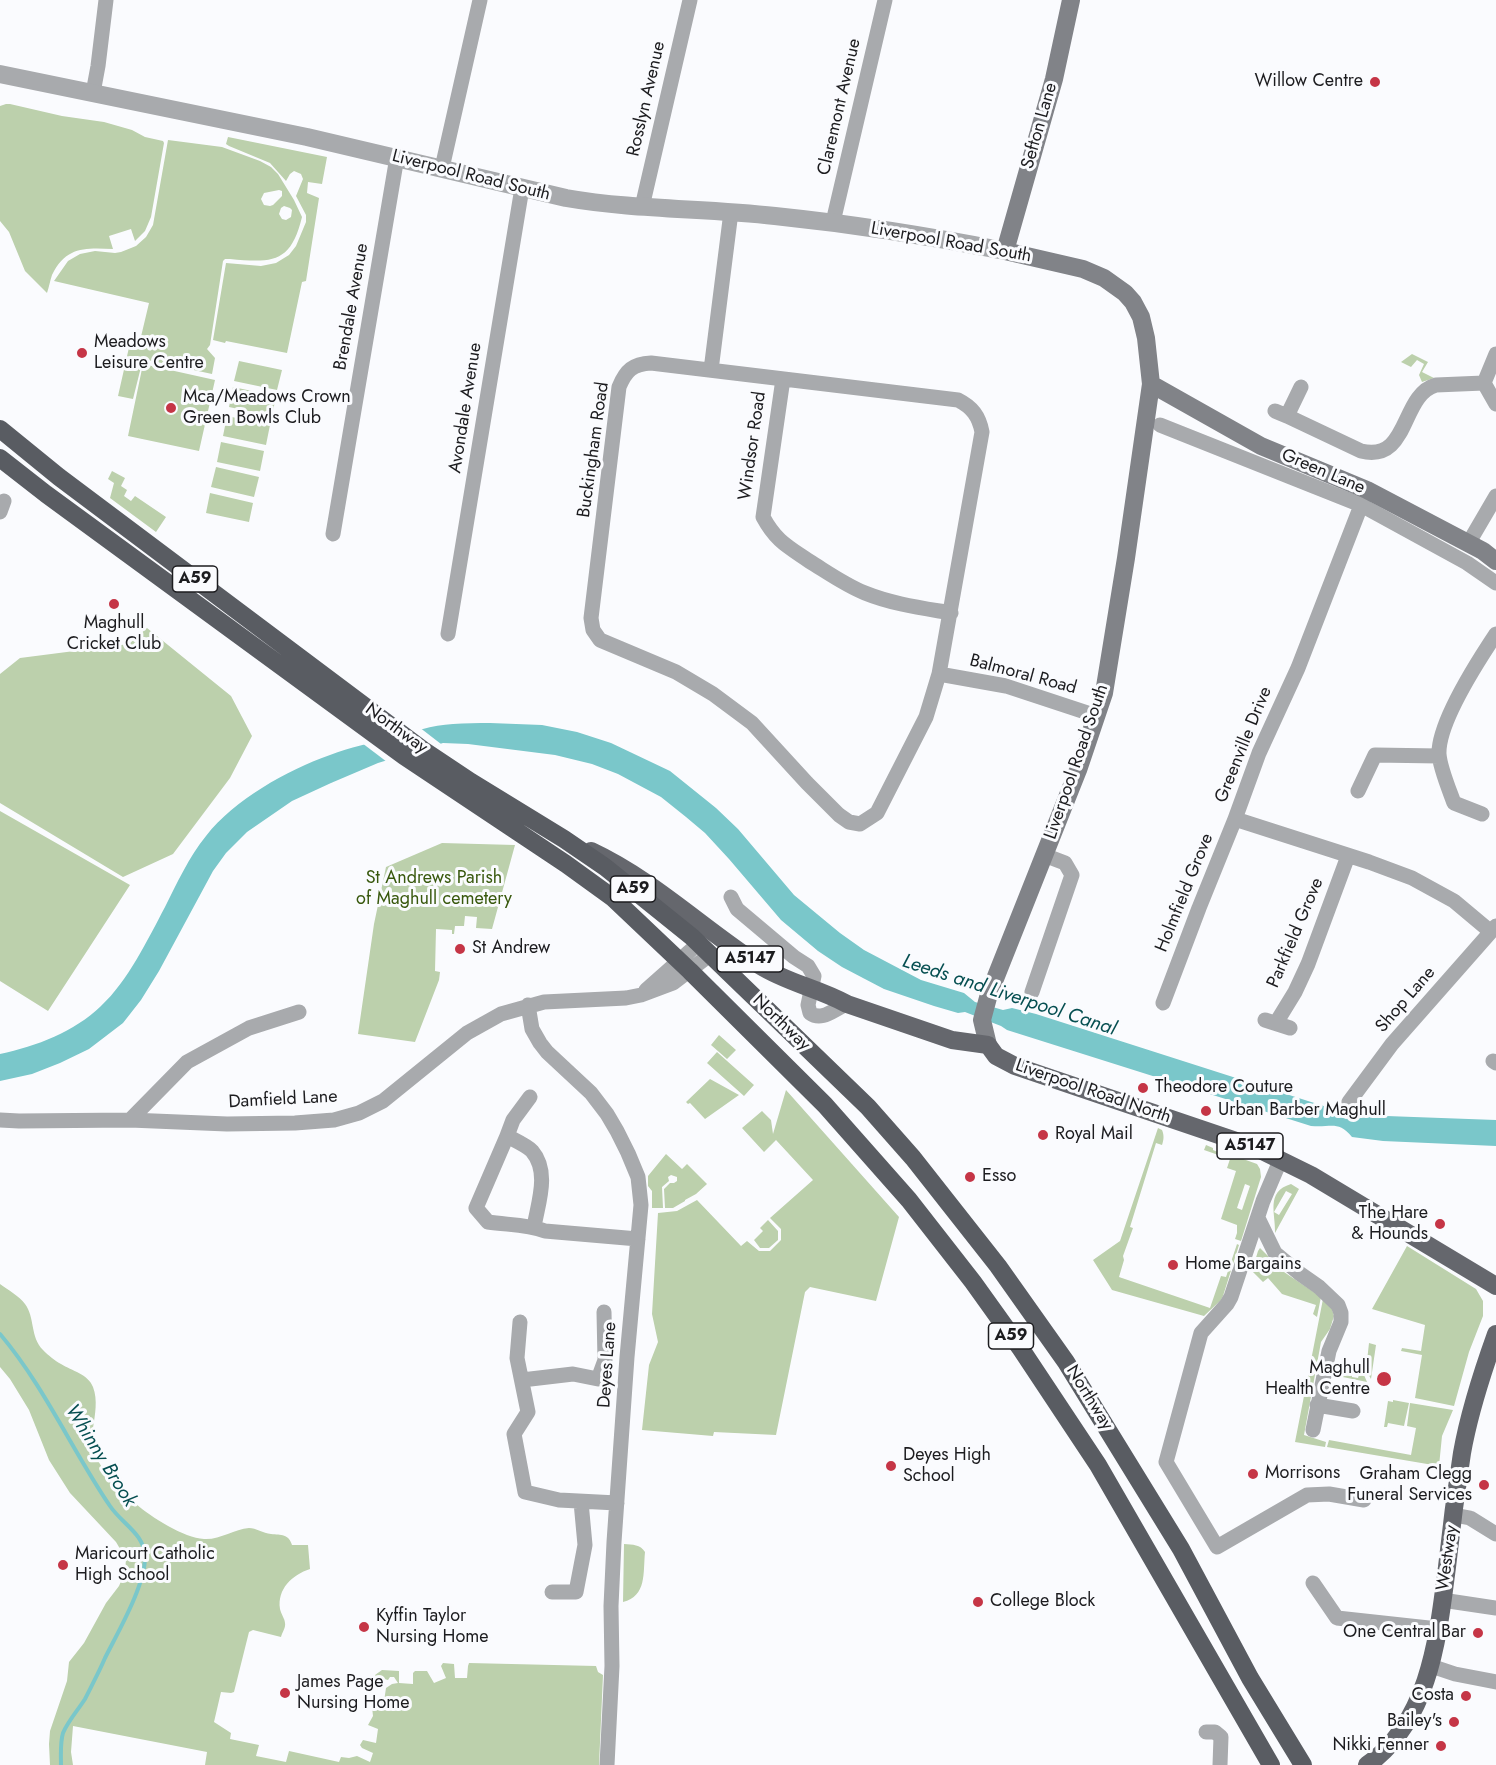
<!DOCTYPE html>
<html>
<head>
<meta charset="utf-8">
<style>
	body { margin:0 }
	canvas { display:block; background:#fafbfe }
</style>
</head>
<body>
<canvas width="1496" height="1765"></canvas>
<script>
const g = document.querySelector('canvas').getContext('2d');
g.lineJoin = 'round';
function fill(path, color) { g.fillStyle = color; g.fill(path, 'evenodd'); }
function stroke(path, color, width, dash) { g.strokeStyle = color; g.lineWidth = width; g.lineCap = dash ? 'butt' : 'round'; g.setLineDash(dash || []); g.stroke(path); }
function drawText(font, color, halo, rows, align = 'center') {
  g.font = font + ' Jost,sans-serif'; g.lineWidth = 6; g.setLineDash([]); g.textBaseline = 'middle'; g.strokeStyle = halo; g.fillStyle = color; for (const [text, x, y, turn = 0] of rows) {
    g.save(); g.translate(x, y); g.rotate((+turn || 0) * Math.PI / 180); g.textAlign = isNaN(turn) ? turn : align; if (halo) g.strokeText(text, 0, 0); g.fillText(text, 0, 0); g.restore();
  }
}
fill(new Path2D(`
	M 6,104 L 10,104 L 62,116 L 104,122 L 132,130 L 145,137 L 163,141 L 164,143 L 151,217 L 145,231 L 135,241 L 131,229 L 109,236 L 113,249 C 86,248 66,246 52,275 C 50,281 49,287 47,293 L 25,271 L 9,232 L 0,221 L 0,106 Z
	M 228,137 L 327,157 L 322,184 L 308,182 L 307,193 L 319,198 L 306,281 L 302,282 L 287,353 L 226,341 L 225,343 L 213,340 L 226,263 L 261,266 L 276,263 L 289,255 L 296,246 L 306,222 L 306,215 L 296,196 L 303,179 L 301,174 L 294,171 L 290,174 L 286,181 L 270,163 L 229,146 L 226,144 Z
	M 168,140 L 222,147 L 260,161 L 271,167 L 278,174 L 294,200 L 302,217 C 291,263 273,263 230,259 L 225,259 L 223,261 L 210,345 L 207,349 L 215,358 L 212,374 L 143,359 L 133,399 L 118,396 L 130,343 L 139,345 L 149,303 L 54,281 L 68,261 L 80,254 L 95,251 L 115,253 L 121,252 L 136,246 L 146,237 L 153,225 ZM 279,190 L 282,191 L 282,196 L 273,205 L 270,206 L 264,205 L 261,199 L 264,193 ZM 284,206 L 290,208 L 292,210 L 291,217 L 286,220 L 282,219 L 279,214 L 281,208 Z
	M 1412,354 L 1428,362 L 1422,372 L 1434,378 L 1422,382 L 1419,375 L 1424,364 L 1417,360 L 1411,367 L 1401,362 Z
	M 239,361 L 282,370 L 277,390 L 234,381 Z
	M 143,364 L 215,380 L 199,451 L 128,436 Z
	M 233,387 L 276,396 L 272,416 L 229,407 Z
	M 227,416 L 270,425 L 266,445 L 223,436 Z
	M 221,442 L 264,451 L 260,471 L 217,462 Z
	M 216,467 L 259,477 L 254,497 L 211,487 Z
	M 112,471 L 125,478 L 121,486 L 127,490 L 124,496 L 131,501 L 135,496 L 166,517 L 156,532 L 110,498 L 114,483 L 108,479 Z
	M 210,493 L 253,503 L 249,522 L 206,513 Z
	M 147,628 L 231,696 L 252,736 L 230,778 L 173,854 L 123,877 L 0,803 L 0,674 L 20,658 L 129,644 Z
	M 0,811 L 130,885 L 48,1011 L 0,981 Z
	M 442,843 L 515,845 L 492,929 L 476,928 L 477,917 L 465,916 L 464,926 L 455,926 L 454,934 L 452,934 L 452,930 L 436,929 L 435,971 L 440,972 L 439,980 L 415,1042 L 358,1034 L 374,924 L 386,867 Z
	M 719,1035 L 736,1050 L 727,1059 L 711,1045 Z
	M 717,1052 L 754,1085 L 744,1096 L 707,1063 Z
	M 710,1079 L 739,1095 L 705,1119 L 690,1103 L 688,1104 L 686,1102 Z
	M 786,1090 L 899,1217 L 876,1301 L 810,1287 L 805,1292 L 776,1435 L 714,1432 L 713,1436 L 642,1430 L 649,1365 L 658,1342 L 652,1314 L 658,1213 L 677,1211 L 697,1200 L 741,1246 L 747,1241 L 759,1251 L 770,1251 L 781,1240 L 781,1229 L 770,1218 L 813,1180 L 776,1140 L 764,1152 L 742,1128 L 762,1111 L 771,1120 L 773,1134 Z
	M 1158,1128 L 1162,1130 C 1164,1135 1164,1139 1162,1145 L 1156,1143 L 1130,1227 L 1133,1228 L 1123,1256 L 1124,1260 L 1119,1277 L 1210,1308 L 1221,1276 L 1226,1277 L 1237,1244 L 1239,1245 L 1223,1296 L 1221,1300 L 1204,1316 L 1112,1290 L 1093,1260 L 1120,1241 Z
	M 1206,1145 L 1213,1148 L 1213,1150 L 1220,1153 L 1221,1151 L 1257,1164 L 1260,1169 L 1261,1177 L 1241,1241 L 1235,1239 L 1237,1233 L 1237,1225 L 1221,1219 L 1236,1171 L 1227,1168 L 1230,1159 L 1204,1150 ZM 1245,1184 L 1250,1186 L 1242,1210 L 1237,1208 Z
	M 666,1154 L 682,1169 L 687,1164 L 707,1184 L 696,1194 L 685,1200 L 685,1201 L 673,1208 L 665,1208 L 664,1189 L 670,1183 L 674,1183 L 677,1181 L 677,1177 L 671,1175 L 668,1177 L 669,1181 L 662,1187 L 663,1208 L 652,1208 L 652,1191 L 648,1186 L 648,1176 Z
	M 1291,1184 L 1299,1189 L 1275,1233 C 1276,1214 1265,1192 1291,1184 ZM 1286,1191 L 1292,1194 L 1279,1215 L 1274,1212 Z
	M 768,1220 L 778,1231 L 778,1240 L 769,1248 L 760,1248 L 754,1240 L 763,1231 L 760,1228 Z
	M 1407,1246 L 1476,1289 L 1483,1301 L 1483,1316 L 1469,1352 L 1454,1406 L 1415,1398 L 1422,1355 L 1401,1351 L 1402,1348 L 1421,1351 L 1425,1325 L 1372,1309 Z
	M 1260,1248 L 1284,1272 L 1321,1297 L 1317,1317 L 1313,1314 L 1316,1305 L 1282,1294 L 1268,1278 L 1263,1282 L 1252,1271 L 1258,1251 Z
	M 0,1284 C 8,1290 19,1296 25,1304 C 35,1317 30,1337 43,1350 C 48,1355 55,1361 61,1364 C 72,1371 88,1374 93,1387 C 98,1400 95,1415 93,1428 C 93,1434 92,1440 93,1446 C 95,1466 122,1491 136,1504 C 151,1517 184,1538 204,1539 C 220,1540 234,1529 249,1528 C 256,1528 263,1533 271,1534 C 281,1535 289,1534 292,1545 L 308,1545 L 310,1569 C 292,1575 277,1589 280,1609 C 281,1614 285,1619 285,1623 C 286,1628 282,1632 281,1637 L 253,1630 L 249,1632 L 234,1692 L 231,1693 L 221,1692 L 214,1722 L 231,1733 L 230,1739 L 259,1745 L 256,1756 L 286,1762 L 289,1751 L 339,1762 L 341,1757 L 349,1758 L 357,1756 L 370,1762 L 373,1753 L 362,1748 L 360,1745 L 363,1740 L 376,1743 L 378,1729 L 368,1725 L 373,1716 L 372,1707 L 373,1706 L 383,1708 L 386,1688 L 392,1684 L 398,1683 L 394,1677 L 390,1677 L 388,1680 L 376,1677 L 375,1675 L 382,1670 L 399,1671 L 399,1683 L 413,1684 L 413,1673 L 415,1671 L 427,1671 L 434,1683 L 446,1678 L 441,1666 L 443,1663 L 454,1664 L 455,1678 L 467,1678 L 468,1666 L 469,1663 L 596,1666 L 598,1672 L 603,1675 L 599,1765 L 205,1765 L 207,1752 L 73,1726 L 71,1752 L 73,1765 L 50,1765 L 49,1744 L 50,1731 L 67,1681 L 69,1662 L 84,1643 L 106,1603 L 119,1586 L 125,1572 L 126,1559 L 116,1542 L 70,1493 L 49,1460 L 29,1410 L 10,1379 L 0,1367 Z
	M 1323,1299 L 1331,1306 L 1334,1316 L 1330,1329 L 1321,1342 L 1304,1435 L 1326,1442 L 1325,1447 L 1295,1442 Z
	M 1369,1343 L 1376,1345 L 1371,1379 L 1366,1370 Z
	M 1333,1369 L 1352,1373 L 1352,1377 L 1358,1378 L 1359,1375 L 1364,1375 L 1367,1382 L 1333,1375 Z
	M 1393,1400 L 1409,1403 L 1404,1426 L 1388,1423 L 1387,1427 L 1384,1427 L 1388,1401 L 1393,1402 Z
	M 1410,1403 L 1453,1410 L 1442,1436 L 1439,1466 L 1327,1447 L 1329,1440 L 1411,1455 L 1416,1428 L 1407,1426 Z
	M 624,1544 C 633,1545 640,1544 645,1552 C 643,1573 647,1596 623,1602 Z`), '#bcd0ac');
fill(new Path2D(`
	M 490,723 L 542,725 L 577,732 L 611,743 L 670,771 L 716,808 L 738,829 L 794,895 L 840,933 L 864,950 L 921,980 L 964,993 L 975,1002 L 1003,1010 L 1012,1008 L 1036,1014 L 1333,1109 L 1338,1116 L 1346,1119 L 1359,1115 L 1496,1120 L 1496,1146 L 1383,1141 L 1352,1137 C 1338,1120 1331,1128 1311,1126 L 1007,1030 L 1001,1026 L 965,1012 L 958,1013 L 934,1006 L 884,989 L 842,967 L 818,951 L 781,920 L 729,859 L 705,833 L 686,817 L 661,797 L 618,774 L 592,764 L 555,755 L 468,744 L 443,743 L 378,763 L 331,783 L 292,801 L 247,832 L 226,853 L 213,871 L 159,971 L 141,1000 L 123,1023 L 89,1049 L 60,1063 L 32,1074 L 0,1081 L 0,1054 C 37,1046 74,1032 101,1006 C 128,981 148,939 165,907 C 177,883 189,857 206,836 C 234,800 287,770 330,755 C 350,747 371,743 391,738 C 412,732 432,725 453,724 C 465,723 478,723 490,723 Z`), '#7ac7ca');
fill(new Path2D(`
	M 419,727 L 441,744 L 387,762 L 362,743 Z`), '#fafbfe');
stroke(new Path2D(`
	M 0,1334 C 44,1386 72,1450 110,1506 C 121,1523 145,1534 145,1557 C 145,1586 118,1632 105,1658 C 99,1672 92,1685 85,1699 C 78,1710 68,1721 63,1733 C 60,1743 61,1755 61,1765`), '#7ac7ca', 4);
stroke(new Path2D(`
	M 93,93 L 98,66 L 106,0
	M 442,168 L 480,0
	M 642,207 L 690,0
	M 833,222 L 885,0
	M 1496,354 L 1484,383 L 1496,404
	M 651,363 L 958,400 C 972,407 979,416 982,432 L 939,674 L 926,717 L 877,813 L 860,824 L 849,822 L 839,815 L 807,783 L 752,723 L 713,694 L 676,672 L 600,640 L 593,630 L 591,618 L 619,387 C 626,370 633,364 651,363 Z
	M 711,370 L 731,212
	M 783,379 L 763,517 C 776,541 787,546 809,561 C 827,572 845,585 865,593 C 892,604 922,608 951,613
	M 1275,411 L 1287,416 L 1301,387
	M 1287,416 L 1361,451 C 1410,463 1400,395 1436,385 L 1484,383
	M 1160,425 L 1361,505 L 1467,563 L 1496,583
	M 1367,490 L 1298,668 L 1259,753 L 1235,819 L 1369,862 L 1412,878 L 1454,901 L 1491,932
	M 0,512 L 4,501
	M 333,534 L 397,157
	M 1468,544 L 1496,496
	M 448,634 L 522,188
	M 939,674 L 1006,686 L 1097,716
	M 1358,791 L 1375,755 L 1439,756
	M 1482,814 L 1454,803 C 1449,789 1440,768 1439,754 C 1438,723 1478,661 1496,634
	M 731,897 L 737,909 L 794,957 L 808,966 L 814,976 L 808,1005 L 810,1013 C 822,1022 834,1009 847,1004
	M 646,990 L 699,943
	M 1032,992 L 1072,875 L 1065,863 L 1044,855
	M 1163,1003 L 1199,908 L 1235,819
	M 528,1005 L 532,1029 L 540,1043 L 547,1052 L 591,1093 L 607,1114 L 617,1131 L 628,1153 L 638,1177 L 641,1205 L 627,1357 L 614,1542 L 611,1606 L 612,1666 L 607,1765
	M 1265,1020 L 1290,1028
	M 1276,1023 L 1295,992 L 1308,964 L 1348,856
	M 1493,1061 L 1496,1063
	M 1349,1102 L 1392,1044 L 1496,926
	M 0,1120 L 19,1121 L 130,1120 L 227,1124 L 295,1123 L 334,1120 L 359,1113 L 383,1101 L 467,1033 L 501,1014 L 544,1002 L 626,998 L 641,995 L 673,983 L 711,954
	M 130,1120 L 187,1062 L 249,1028 L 299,1012
	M 507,1136 L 513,1120 L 530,1097
	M 1280,1161 L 1263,1201 L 1231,1297 L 1227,1304 L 1201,1333 L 1166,1462 L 1217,1547 L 1307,1495 L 1329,1494 L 1364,1500
	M 1258,1218 L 1275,1253 L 1299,1273 L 1319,1287 L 1338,1305 L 1341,1313 L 1341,1322 L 1329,1351 L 1313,1430
	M 534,1227 C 538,1203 550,1172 532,1151 C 526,1145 514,1140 507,1136 L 476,1208 L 488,1222 C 507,1225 527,1224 545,1231 L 638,1239
	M 520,1322 L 517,1358 L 528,1412 L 514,1434 L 525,1492 L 559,1500 L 617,1503
	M 522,1380 L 573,1374 L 598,1379 L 605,1360 L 604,1312
	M 1317,1405 L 1353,1411
	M 1454,1515 L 1470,1518 L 1496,1534
	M 1313,1583 L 1337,1618 L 1438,1629
	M 552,1592 L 576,1592 L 585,1545 L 581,1502
	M 1442,1600 L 1496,1608
	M 1431,1666 L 1455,1674 L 1496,1682
	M 1206,1732 L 1215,1732 L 1221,1737 L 1220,1765`), '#a8aaad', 15);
stroke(new Path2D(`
	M 0,74 L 307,137 L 566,198 C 635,210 705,208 775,216 C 852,224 929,236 1005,251`), '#a8aaad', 18);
stroke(new Path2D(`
	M 1151,384 L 1261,446 L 1367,490 L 1483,551 L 1496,561
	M 988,1045 L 982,1020 L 989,994 L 1078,770 L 1104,693 L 1126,558 L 1151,384 L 1146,338 L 1141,317 L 1133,302 L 1125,293 L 1104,278 L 1083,269 L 1005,251 L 1054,79 L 1071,0`), '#818388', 18);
stroke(new Path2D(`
	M 591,851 C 653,880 702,928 759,965 C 787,983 818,988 847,1004 L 952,1040 L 988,1045 L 996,1056 L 1015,1066 L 1254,1147 L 1311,1175 L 1496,1286
	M 1367,1765 C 1430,1721 1438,1636 1447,1567 C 1451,1529 1456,1491 1462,1453 C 1469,1413 1482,1373 1496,1334`), '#65676d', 18);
stroke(new Path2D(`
	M 0,429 L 59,477 L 423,750 L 471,782 L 564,839 L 605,867 L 692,937 L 868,1107 L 913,1158 L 998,1266 L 1066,1362 L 1181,1549 L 1250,1678 L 1303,1765
	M 0,458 L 46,494 L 404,756 L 566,864 L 613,898 L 690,971 L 825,1105 L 909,1200 L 973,1282 L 1021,1349 L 1098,1465 L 1271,1765`), '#595c62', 18);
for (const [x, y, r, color] of [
	[1375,82,6,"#c53546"],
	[82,353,6,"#c53546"],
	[171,408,6,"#c53546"],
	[114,604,6,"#c53546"],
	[460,949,6,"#c53546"],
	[1143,1088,6,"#c53546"],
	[1206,1111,6,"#c53546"],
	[1043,1135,6,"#c53546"],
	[970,1177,6,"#c53546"],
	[1440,1224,6,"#c53546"],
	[1173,1265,6,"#c53546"],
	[1384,1379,8,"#c53546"],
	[891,1466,6,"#c53546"],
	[1253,1474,6,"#c53546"],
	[1484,1485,6,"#c53546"],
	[63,1565,6,"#c53546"],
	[978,1602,6,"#c53546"],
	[364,1627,6,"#c53546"],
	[1478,1633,6,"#c53546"],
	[285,1693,6,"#c53546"],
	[1466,1696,6,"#c53546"],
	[1454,1722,6,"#c53546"],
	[1441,1746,6,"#c53546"]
]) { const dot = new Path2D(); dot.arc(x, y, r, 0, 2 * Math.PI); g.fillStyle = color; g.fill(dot); stroke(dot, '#fafbfe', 2); }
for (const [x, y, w] of [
	[195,579,45],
	[633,889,45],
	[750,959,66],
	[1250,1146,66],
	[1011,1336,45]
]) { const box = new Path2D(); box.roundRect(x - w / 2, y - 13, w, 26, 4.5); g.fillStyle = '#fafbfe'; g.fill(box); stroke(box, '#1c1c1f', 1.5); }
drawText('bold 16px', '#1c1c1f', null, [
	["A59",195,579],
	["A59",633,889],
	["A5147",750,959],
	["A5147",1250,1146],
	["A59",1011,1336]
]);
drawText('18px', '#1c1c1f', '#fafbfe', [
	["Willow Centre",1363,82,"right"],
	["Meadows",94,343],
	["Leisure Centre",94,364],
	["Mca/Meadows Crown",183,398],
	["Green Bowls Club",183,419],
	["Maghull",114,624,"center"],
	["Cricket Club",114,645,"center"],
	["St Andrew",472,949],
	["Theodore Couture",1155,1088],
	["Urban Barber Maghull",1218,1111],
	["Royal Mail",1055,1135],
	["Esso",982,1177],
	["The Hare",1428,1214,"right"],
	["& Hounds",1428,1235,"right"],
	["Home Bargains",1185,1265],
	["Maghull",1370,1369,"right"],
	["Health Centre",1370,1390,"right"],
	["Deyes High",903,1456],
	["School",903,1477],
	["Morrisons",1265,1474],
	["Graham Clegg",1472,1475,"right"],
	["Funeral Services",1472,1496,"right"],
	["Maricourt Catholic",75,1555],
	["High School",75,1576],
	["College Block",990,1602],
	["Kyffin Taylor",376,1617],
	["Nursing Home",376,1638],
	["One Central Bar",1466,1633,"right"],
	["James Page",297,1683],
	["Nursing Home",297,1704],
	["Costa",1454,1696,"right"],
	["Bailey's",1442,1722,"right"],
	["Nikki Fenner",1429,1746,"right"]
], 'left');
drawText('18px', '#1c1c1f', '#fafbfe', [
	["Rosslyn Avenue",647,99,-77],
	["Claremont Avenue",840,107,-77],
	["Sefton Lane",1040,126,-74],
	["Liverpool Road South",471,176,14],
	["Liverpool Road South",951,243,10],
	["Brendale Avenue",352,307,-80],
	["Avondale Avenue",466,408,-81],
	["Windsor Road",753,446,-82],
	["Buckingham Road",594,450,-82],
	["Green Lane",1323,472,23],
	["Balmoral Road",1023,675,15],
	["Northway",396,729,36],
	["Greenville Drive",1244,745,-68],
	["Liverpool Road South",1077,762,-71],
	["Holmfield Grove",1185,893,-68],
	["Parkfield Grove",1296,933,-67],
	["Shop Lane",1406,1000,-49],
	["Northway",781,1023,44],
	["Liverpool Road North",1093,1092,19],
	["Damfield Lane",283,1100,-3],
	["Deyes Lane",608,1365,-86],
	["Northway",1089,1398,58],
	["Westway",1448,1558,-82]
]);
drawText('18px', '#38580d', '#fafbfe', [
	["St Andrews Parish",434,879],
	["of Maghull cemetery",434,900]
]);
drawText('italic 20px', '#064f51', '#fafbfe', [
	["Leeds and Liverpool Canal",1009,996,18],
	["Whinny Brook",100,1456,58]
]);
</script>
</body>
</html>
